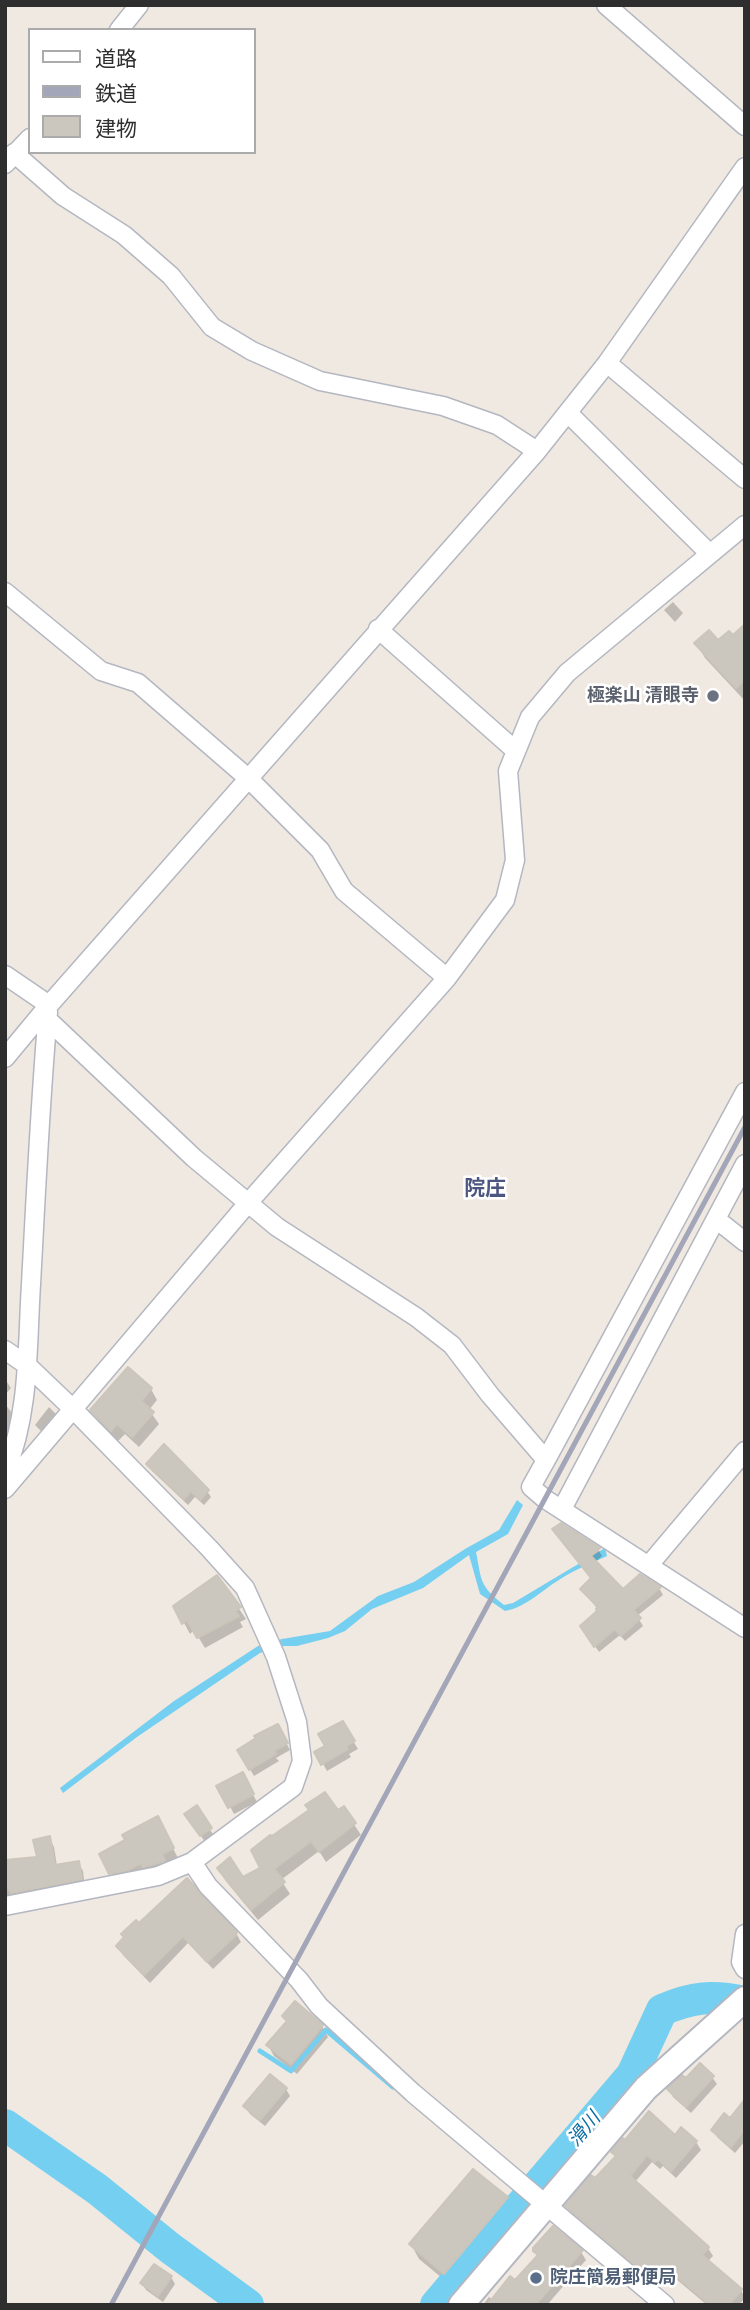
<!DOCTYPE html>
<html>
<head>
<meta charset="utf-8">
<style>
	body { margin:0 }
	#map { position:relative; width:750px; height:2310px; overflow:hidden; background:#efe9e1; font-family:"Roboto Condensed","Noto Sans JP",sans-serif }
	canvas { display:block }
	.frame { position:absolute; inset:0; border:7px solid #2e2e2e; pointer-events:none }
	.legend { position:absolute; left:28px; top:28px; width:228px; height:126px; box-sizing:border-box; background:#fff; border:2px solid #ababab; margin:0; padding:9px 12px; list-style:none; font-size:21px; color:#2e2e2e }
	.legend li { display:flex; align-items:center; gap:14px; height:35px }
	.legend b { width:35px; border:2px solid #ababab }
</style>
</head>
<body>
<div id="map">
<canvas width="750" height="2310"></canvas>
<div class="frame"></div>
<ul class="legend">
<li><b style="height:9px;background:#fff"></b>道路</li>
<li><b style="height:9px;background:#a3a6b8"></b>鉄道</li>
<li><b style="height:19px;background:#cbc7bf"></b>建物</li>
</ul>
</div>
<script>
const g = document.querySelector('canvas').getContext('2d');
g.lineJoin = 'round';
function fill(path, color) { g.fillStyle = color; g.fill(path, 'evenodd'); }
function stroke(path, color, width, dash) { g.strokeStyle = color; g.lineWidth = width; g.lineCap = dash ? 'butt' : 'round'; g.setLineDash(dash || []); g.stroke(path); }
function drawText(font, color, halo, rows, align = 'center') {
  g.font = font + ' "Roboto Condensed","Noto Sans JP",sans-serif'; g.lineWidth = 5; g.setLineDash([]); g.textBaseline = 'middle'; g.strokeStyle = halo; g.fillStyle = color; for (const [text, x, y, turn = 0] of rows) {
    g.save(); g.translate(x, y); g.rotate((+turn || 0) * Math.PI / 180); g.textAlign = isNaN(turn) ? turn : align; if (halo) g.strokeText(text, 0, 0); g.fillText(text, 0, 0); g.restore();
  }
}
fill(new Path2D(`
	M 517,1500 L 523,1505 L 508,1534 L 476,1552 C 482,1582 479,1585 504,1605 L 513,1603 L 605,1548 L 607,1556 C 592,1563 576,1569 562,1578 C 543,1589 527,1607 505,1611 L 480,1594 L 469,1555 L 423,1588 L 372,1609 L 345,1631 L 328,1638 L 297,1646 L 282,1646 L 260,1653 L 137,1737 L 63,1793 L 60,1788 L 174,1701 L 258,1646 L 282,1639 L 330,1631 L 378,1596 L 414,1582 L 465,1549 L 499,1530 Z`), '#75cff0');
fill(new Path2D(`
	M 673,602 L 683,613 L 675,622 L 664,610 Z
	M 745,626 L 745,701 L 705,658 L 697,644 L 718,643 L 733,638 Z
	M 5,1379 L 11,1388 L 5,1395 Z
	M 151,1389 L 157,1400 L 149,1410 L 159,1424 L 139,1447 L 125,1434 L 118,1441 L 99,1422 L 93,1411 Z
	M 5,1404 L 15,1417 L 5,1450 Z
	M 49,1407 L 57,1415 L 42,1432 L 35,1425 Z
	M 148,1464 L 207,1491 L 211,1497 L 204,1505 L 195,1497 L 188,1505 L 152,1471 Z
	M 558,1536 L 598,1549 L 602,1556 L 595,1562 L 623,1591 L 659,1588 L 663,1595 L 637,1616 L 643,1626 L 625,1641 L 620,1635 L 599,1652 L 586,1633 L 599,1611 L 582,1589 L 592,1579 Z
	M 217,1577 L 246,1619 L 240,1622 L 243,1627 L 205,1648 L 194,1630 L 190,1634 L 175,1606 Z
	M 342,1723 L 358,1749 L 349,1754 L 351,1757 L 327,1771 L 317,1753 L 327,1747 Z
	M 277,1726 L 290,1750 L 276,1758 L 279,1761 L 254,1776 L 239,1751 Z
	M 242,1774 L 257,1802 L 234,1814 L 219,1786 Z
	M 197,1808 L 214,1836 L 205,1842 L 191,1821 Z
	M 343,1808 L 361,1835 L 326,1862 L 319,1851 L 281,1880 L 290,1894 L 258,1920 L 225,1880 L 219,1869 L 243,1880 L 262,1868 Z
	M 163,1829 L 179,1860 L 117,1884 L 111,1873 Z
	M 49,1838 L 54,1847 L 57,1866 L 78,1863 L 83,1871 L 85,1888 L 5,1902 L 5,1862 L 39,1858 Z
	M 139,1925 L 236,1933 L 241,1942 L 213,1969 L 188,1943 L 150,1983 L 123,1955 L 118,1946 Z
	M 288,2022 L 322,2026 L 328,2037 L 297,2074 L 274,2056 L 268,2045 Z
	M 712,2077 L 717,2084 L 691,2113 L 673,2097 L 669,2090 L 686,2081 Z
	M 286,2089 L 290,2096 L 265,2126 L 250,2114 L 245,2107 Z
	M 745,2108 L 745,2141 L 735,2153 L 717,2137 L 713,2130 L 730,2121 Z
	M 681,2130 L 696,2142 L 701,2150 L 676,2178 L 663,2166 L 660,2169 L 652,2162 L 635,2182 L 708,2248 L 713,2256 L 707,2262 L 741,2290 L 745,2298 L 739,2305 L 707,2305 L 669,2273 L 658,2286 L 572,2214 L 567,2206 L 617,2158 L 613,2152 L 675,2137 Z
	M 506,2199 L 515,2213 L 453,2287 L 419,2259 L 411,2244 Z
	M 534,2250 L 581,2252 L 586,2260 L 547,2305 L 483,2305 L 489,2297 L 493,2300 L 515,2282 L 538,2257 Z
	M 171,2277 L 175,2284 L 163,2302 L 146,2290 L 142,2283 Z`), '#0003');
stroke(new Path2D(`
	M 260,2051 L 291,2071 L 326,2030 L 393,2087`), '#75cff0', 5);
stroke(new Path2D(`
	M 5,2125 L 97,2189 L 170,2248 L 248,2305
	M 436,2305 L 632,2075 L 662,2010 C 693,1997 712,1995 745,2002`), '#75cff0', 32);
const building = new Path2D(`
	M 745,624 L 745,680 L 736,688 L 694,643 L 709,630 L 718,640 L 729,631 L 733,635 Z
	M 128,1367 L 152,1388 L 141,1401 L 154,1412 L 132,1437 L 117,1424 L 111,1431 L 90,1410 Z
	M 164,1444 L 209,1490 L 200,1500 L 191,1491 L 184,1499 L 146,1464 Z
	M 561,1523 L 600,1548 L 591,1556 L 623,1589 L 640,1574 L 661,1587 L 633,1610 L 641,1618 L 621,1636 L 615,1629 L 594,1647 L 580,1626 L 597,1611 L 596,1609 L 598,1607 L 580,1589 L 591,1578 L 552,1529 Z
	M 217,1575 L 241,1607 L 235,1611 L 239,1616 L 197,1638 L 187,1620 L 182,1624 L 173,1606 Z
	M 343,1721 L 355,1741 L 346,1746 L 348,1749 L 321,1765 L 314,1752 L 325,1746 L 318,1734 Z
	M 278,1724 L 288,1743 L 274,1751 L 276,1754 L 249,1770 L 237,1750 L 256,1738 L 254,1736 Z
	M 243,1772 L 254,1794 L 228,1808 L 216,1786 Z
	M 325,1792 L 338,1810 L 344,1806 L 356,1823 L 319,1852 L 311,1841 L 274,1869 L 285,1882 L 251,1910 L 217,1868 L 230,1857 L 243,1877 L 260,1868 L 251,1850 L 270,1835 L 272,1836 L 309,1810 L 305,1805 Z
	M 197,1805 L 212,1828 L 200,1836 L 184,1814 Z
	M 158,1816 L 174,1848 L 162,1854 L 165,1861 L 143,1867 L 141,1863 L 128,1870 L 109,1874 L 99,1854 L 125,1840 L 122,1835 Z
	M 50,1836 L 55,1865 L 79,1861 L 82,1879 L 11,1893 L 5,1884 L 5,1860 L 37,1857 L 33,1840 Z
	M 187,1878 L 237,1932 L 236,1935 L 207,1962 L 183,1936 L 144,1975 L 116,1946 L 124,1937 L 121,1934 L 136,1920 L 139,1923 Z
	M 295,2001 L 323,2025 L 291,2064 L 266,2045 L 287,2021 L 282,2016 Z
	M 700,2063 L 714,2076 L 686,2107 L 667,2089 L 682,2075 L 686,2078 Z
	M 270,2074 L 287,2088 L 260,2120 L 243,2106 Z
	M 745,2099 L 745,2129 L 731,2147 L 711,2130 L 724,2113 L 730,2118 Z
	M 649,2111 L 675,2135 L 681,2127 L 697,2141 L 671,2171 L 658,2159 L 655,2162 L 647,2155 L 630,2176 L 709,2247 L 702,2255 L 742,2289 L 729,2305 L 710,2305 L 664,2266 L 653,2280 L 565,2206 L 591,2175 L 595,2178 L 616,2156 L 611,2152 L 623,2138 L 625,2140 Z
	M 473,2169 L 508,2197 L 444,2274 L 409,2244 Z
	M 553,2226 L 583,2250 L 535,2305 L 487,2305 L 510,2276 L 515,2280 L 538,2255 L 533,2251 L 533,2248 Z
	M 154,2264 L 172,2276 L 158,2296 L 140,2283 Z`);
fill(building, '#cbc7bf');
stroke(building, '#cbc5ba', 2);
const street = new Path2D(`
	M 606,5 L 745,126
	M 119,30 L 139,5
	M 14,153 L 63,196 L 124,235 L 171,276 L 212,327 L 252,351 L 320,381 L 443,406 L 497,425 L 537,451
	M 5,164 L 30,138
	M 607,363 L 745,479
	M 568,413 L 709,553
	M 5,592 L 101,671 L 138,683 L 249,779 L 320,850 L 344,891 L 447,978
	M 378,629 L 516,751
	M 5,975 L 49,1005
	M 47,1019 L 194,1158 L 277,1227 L 416,1317 L 452,1345 L 490,1395 L 546,1460 L 531,1487 L 545,1499 L 745,1628
	M 5,1058 L 49,1005 L 537,451 L 607,363 L 745,167
	M 716,1219 L 745,1242
	M 5,1350 L 28,1366 L 73,1409 L 209,1548 L 245,1588 L 276,1657 L 297,1722 L 302,1761 L 293,1787 L 192,1862 L 158,1876 L 5,1906
	M 546,1460 L 745,1092
	M 5,1473 C 30,1413 27,1348 31,1284 C 36,1193 40,1103 48,1012
	M 5,1489 L 248,1203 L 447,978 L 505,900 L 515,860 L 508,771 L 530,717 L 567,673 L 745,525
	M 562,1509 L 745,1164
	M 649,1565 L 745,1451
	M 192,1862 L 208,1886 L 299,1980 L 319,2006 L 413,2093 L 665,2305
	M 745,1934 L 741,1962 L 745,1969`);
const secondary = new Path2D(`
	M 461,2305 L 646,2088 L 745,1999`);
stroke(street, '#b4b7c1', 21);
stroke(secondary, '#b4b7c1', 28);
stroke(street, '#fff', 18);
stroke(secondary, '#fff', 24);
stroke(new Path2D(`
	M 111,2305 L 745,1127`), '#a3a6b8', 5);
for (const [x, y, r, color] of [
	[713,696,7,"#6b7280"],
	[536,2278,7,"#5c6f8a"]
]) { const dot = new Path2D(); dot.arc(x, y, r, 0, 2 * Math.PI); g.fillStyle = color; g.fill(dot); stroke(dot, '#fff', 2.5); }
drawText('bold 18px', '#5b616d', '#fff', [
	["極楽山 清眼寺",699,696]
], 'right');
drawText('bold 18px', '#4e5e75', '#fff', [
	["院庄簡易郵便局",550,2278]
], 'left');
drawText('italic 19px', '#0d6fa3', '#fff', [
	["滑川",585,2130,-50]
]);
drawText('bold 21px', '#4d5680', '#fff', [
	["院庄",485,1190]
]);
</script>
</body>
</html>
